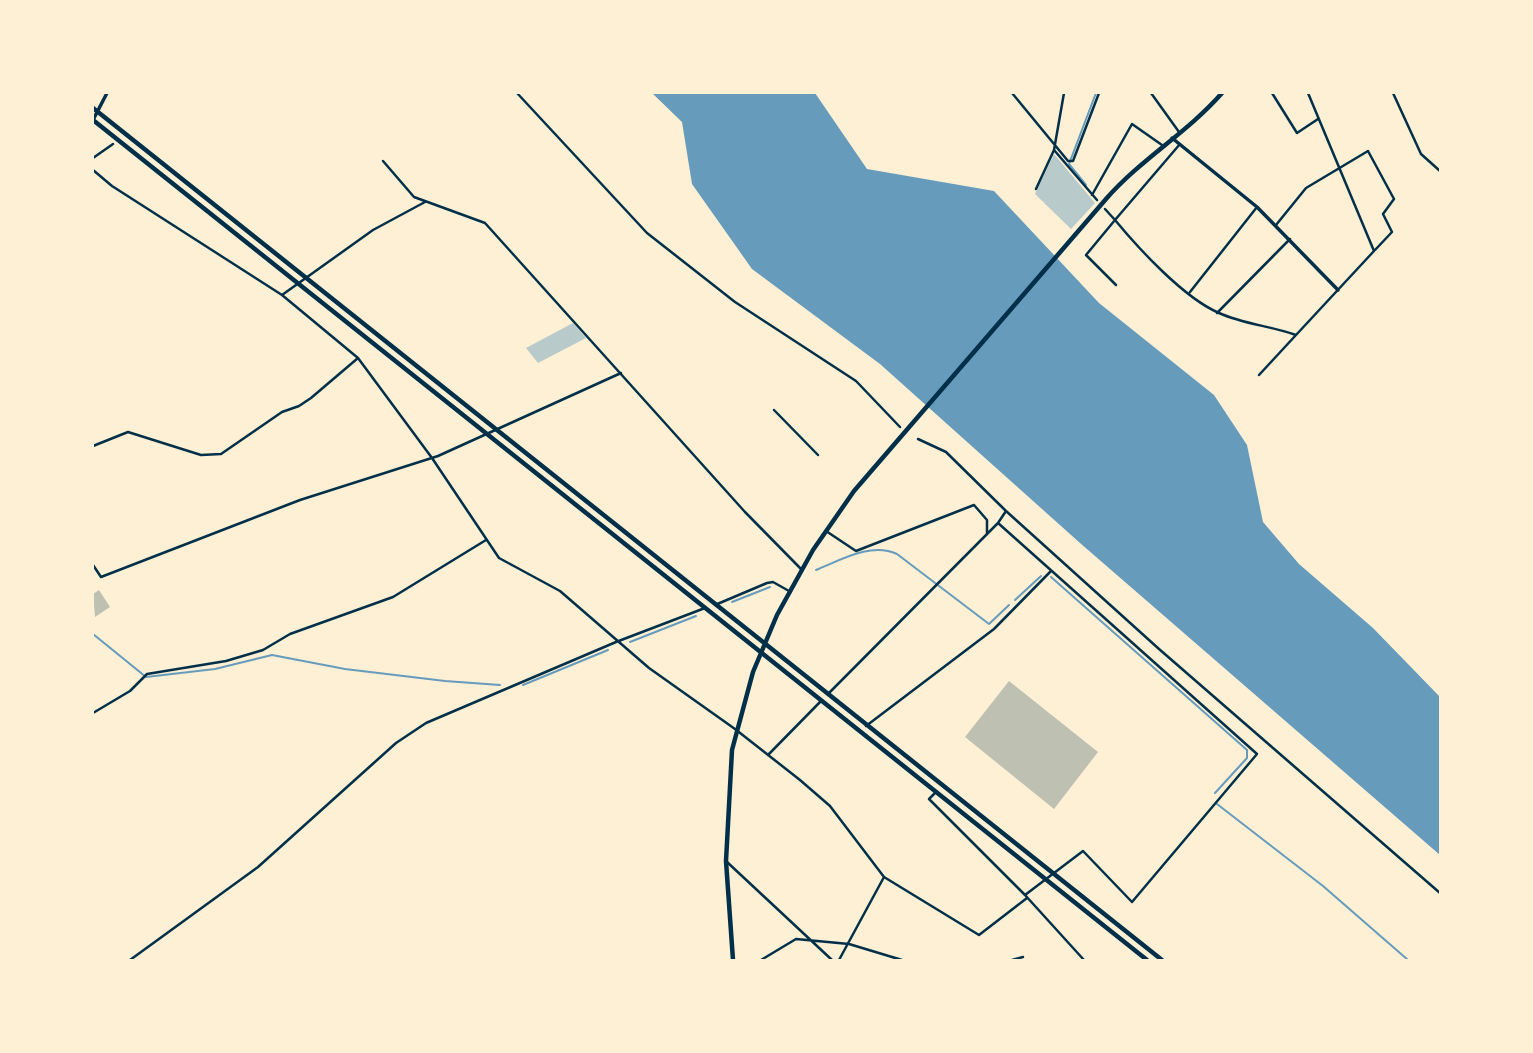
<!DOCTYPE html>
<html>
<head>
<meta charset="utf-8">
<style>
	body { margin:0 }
	#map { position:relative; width:1533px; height:1053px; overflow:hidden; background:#fdf0d5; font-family:Rubik,sans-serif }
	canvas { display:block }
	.frame { position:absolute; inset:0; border:94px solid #fdf0d5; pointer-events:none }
</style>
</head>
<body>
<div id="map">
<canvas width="1533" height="1053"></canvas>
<div class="frame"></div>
</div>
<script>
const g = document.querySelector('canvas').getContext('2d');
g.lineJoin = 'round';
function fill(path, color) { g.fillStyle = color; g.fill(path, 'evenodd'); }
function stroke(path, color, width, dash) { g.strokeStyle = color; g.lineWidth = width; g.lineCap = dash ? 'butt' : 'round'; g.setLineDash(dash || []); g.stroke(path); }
fill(new Path2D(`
	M 1054,154 L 1095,203 L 1071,229 L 1035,194 Z
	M 573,323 L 586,338 L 538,363 L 526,348 Z`), '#b9caca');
fill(new Path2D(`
	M 652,93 L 815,93 L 867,169 L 994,191 L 1099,303 L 1214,395 L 1247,445 L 1263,522 L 1299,564 L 1373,628 L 1440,697 L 1440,855 L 1080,543 L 880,364 L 752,269 L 692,184 L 682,122 Z`), '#669bbc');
stroke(new Path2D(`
	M 1086,185 L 1069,164 L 1096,93
	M 816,570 C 841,560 871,542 897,554 L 989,624 L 1009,605
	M 1051,577 L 1247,750 L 1247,758 L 1215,793
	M 1015,600 L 1041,576
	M 732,602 L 770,587
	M 93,634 L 146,677 L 215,669 L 272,655 L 345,669 L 445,681 L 500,685
	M 630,642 L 696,616
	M 523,685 L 608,650
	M 1217,804 L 1323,886 L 1408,960`), '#669bbc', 2);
fill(new Path2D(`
	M 99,590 L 110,607 L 95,617 L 93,594 Z
	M 1009,681 L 1098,752 L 1054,809 L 965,737 Z`), '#bec0b2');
stroke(new Path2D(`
	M 517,93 L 647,233 L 735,302 L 856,381 L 900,427
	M 1012,93 L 1068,161 L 1073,161 L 1099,93
	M 1151,93 L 1179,132
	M 1272,93 L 1297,133 L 1318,119
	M 1393,93 L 1421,154 L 1440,171
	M 1180,144 L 1115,220 C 1139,249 1184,298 1219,313 C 1243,324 1271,326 1296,335 L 1374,251 L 1308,93
	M 1054,150 L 1097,200
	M 93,158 L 113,144
	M 383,161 L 414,197 L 485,223 L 745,512 L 802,570
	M 93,170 L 112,186 L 282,295 L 358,358 L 432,458 L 499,558 L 560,591 L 649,668 L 735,729 L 800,780 L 830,806 L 884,877 L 979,935 L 1027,898
	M 1036,189 L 1054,150 L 1064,93
	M 1092,195 L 1132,124 L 1162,145
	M 1105,209 L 1115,220 L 1086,255 L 1116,285
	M 1276,225 L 1306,188 L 1368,151 L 1394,199 L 1383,214 L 1392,232 L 1375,250
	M 1190,292 L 1257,207
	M 282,295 L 373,230 L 425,202
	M 1217,313 L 1290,239
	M 1259,375 L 1296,335
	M 774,410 L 818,455
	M 918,439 L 946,452 L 1006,511 L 1159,649 L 1440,893
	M 93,446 L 128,432 L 201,455 L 221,454 L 282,412 L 299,406 L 311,398 L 358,358
	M 998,523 L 1257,754 L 1132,902 L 1083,851 L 1025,895 L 1084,960
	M 826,531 L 856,551 L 974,505 L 987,520 L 987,534
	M 93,565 L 101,577 L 300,500 L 438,456 L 621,373
	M 715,605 L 767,583 L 773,582 L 789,591
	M 828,694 L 998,523 L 1006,511
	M 93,713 L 130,691 L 147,674 L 226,661 L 263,650 L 290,634 L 393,597 L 486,540
	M 866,726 L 994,629 L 1051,571
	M 768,755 L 821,701
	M 936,792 L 929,799 L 1025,895
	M 727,862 L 832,960
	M 130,960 L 258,867 L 396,743 L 426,723 L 616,642 L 705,608
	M 761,960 L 796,939 L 849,944 L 902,960
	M 839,960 L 884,877
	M 1012,960 L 1023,957`), '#003049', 2.5);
stroke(new Path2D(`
	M 93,120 L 107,93
	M 1172,138 L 1257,207 L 1338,290`), '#003049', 3.5);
stroke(new Path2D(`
	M 93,108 L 1162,960
	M 93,120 L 1147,960
	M 733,960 L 726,861 L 732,750 L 753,672 L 777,615 L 813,550 L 854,491 L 1106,199 C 1141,159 1187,133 1222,93`), '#003049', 4.5);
</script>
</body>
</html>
